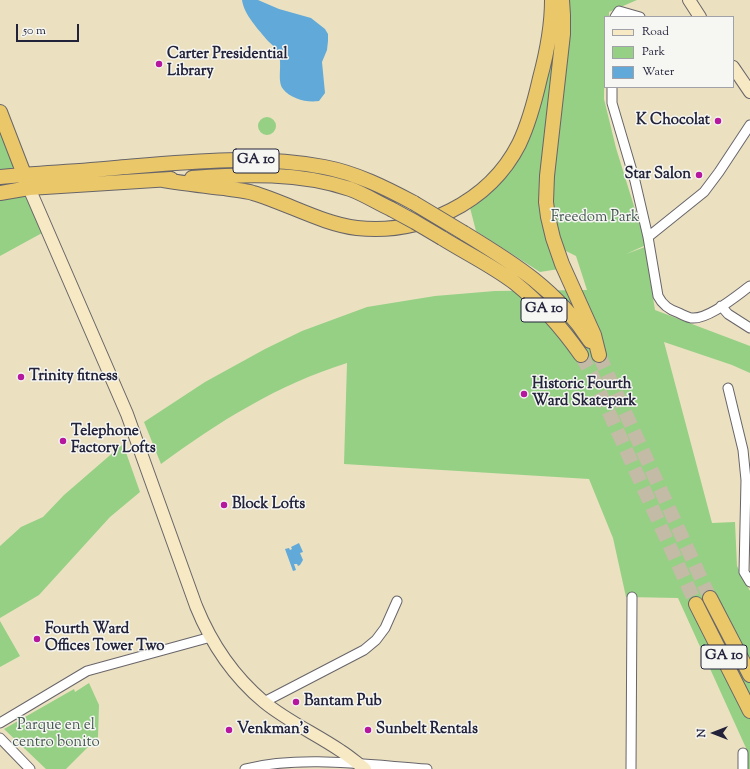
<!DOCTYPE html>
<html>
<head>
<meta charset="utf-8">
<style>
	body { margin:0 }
	#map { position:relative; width:750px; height:769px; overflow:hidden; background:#ebe1c0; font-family:"Sorts Mill Goudy",serif }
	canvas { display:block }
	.legend { position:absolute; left:604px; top:16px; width:130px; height:72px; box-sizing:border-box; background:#f6f6f2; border:1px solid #a1a1a9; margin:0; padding:5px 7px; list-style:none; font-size:12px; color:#22223b }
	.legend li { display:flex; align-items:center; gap:8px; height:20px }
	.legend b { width:20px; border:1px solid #a1a1a9 }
	.north { position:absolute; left:694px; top:713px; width:40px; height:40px; -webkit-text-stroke:3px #f6f6f2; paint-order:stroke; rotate:270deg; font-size:11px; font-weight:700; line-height:16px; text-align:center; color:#22223b }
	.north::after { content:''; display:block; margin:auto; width:14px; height:18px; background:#22223b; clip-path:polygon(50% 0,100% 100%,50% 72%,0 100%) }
	.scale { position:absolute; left:16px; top:24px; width:63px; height:18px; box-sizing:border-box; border:2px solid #22223b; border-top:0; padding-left:5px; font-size:12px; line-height:14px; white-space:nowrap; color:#22223b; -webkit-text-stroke:3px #f6f6f2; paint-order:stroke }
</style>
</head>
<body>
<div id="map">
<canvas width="750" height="769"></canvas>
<ul class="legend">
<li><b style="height:5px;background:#f7e9c3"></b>Road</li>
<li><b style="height:11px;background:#95d085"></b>Park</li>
<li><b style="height:11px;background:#61a9d8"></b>Water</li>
</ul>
<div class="north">N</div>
<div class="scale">50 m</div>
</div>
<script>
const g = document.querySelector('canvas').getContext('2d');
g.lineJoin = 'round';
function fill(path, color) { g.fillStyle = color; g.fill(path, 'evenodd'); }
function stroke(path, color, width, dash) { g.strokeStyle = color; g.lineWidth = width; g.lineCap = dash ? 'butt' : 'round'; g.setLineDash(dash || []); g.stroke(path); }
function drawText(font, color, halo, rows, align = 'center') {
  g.font = font + ' "Sorts Mill Goudy",serif'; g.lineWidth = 3; g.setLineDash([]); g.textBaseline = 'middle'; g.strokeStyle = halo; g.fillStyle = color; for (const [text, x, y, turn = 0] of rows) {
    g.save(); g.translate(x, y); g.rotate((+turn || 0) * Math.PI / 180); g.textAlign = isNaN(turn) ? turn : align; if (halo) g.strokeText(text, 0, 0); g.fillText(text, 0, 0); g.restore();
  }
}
fill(new Path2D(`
	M 558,0 L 545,157 L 559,269 L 540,272 L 476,231 L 469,204 L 508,166 Z
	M 565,0 L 637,0 L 609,12 L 609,17 L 605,17 L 604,99 L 616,148 L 646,245 L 626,254 L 645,247 L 655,310 L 750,346 L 750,373 L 732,365 L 664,342 L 712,523 L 735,522 L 737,566 L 750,591 L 750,769 L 747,769 L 746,748 L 678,598 L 626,597 L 613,538 L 589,479 L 344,464 L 347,363 C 279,384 218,422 161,464 L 144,422 L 205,382 L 265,349 L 302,331 L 367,307 L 435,296 L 495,291 L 587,290 L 576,256 L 562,249 L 550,194 Z
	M258 126a9 9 0 1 1 18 0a9 9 0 1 1-18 0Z
	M 0,125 L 53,227 L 0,256 Z
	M 123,444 L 140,492 L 110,517 L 39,595 L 0,618 L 0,546 L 21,527 L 43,517 L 64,495 Z
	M 0,621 L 20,656 L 0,667 Z
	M 89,683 L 99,705 L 98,737 L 66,769 L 46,769 L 4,729 L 74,689 L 75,692 Z`), '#95d085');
fill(new Path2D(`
	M 242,0 L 258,0 L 279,9 L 311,18 L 325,29 L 328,34 L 328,41 L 327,50 L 322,62 L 325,93 L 319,101 C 307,103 291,99 283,89 C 276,80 284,62 277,50 C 275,47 271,44 268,41 C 259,30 244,15 242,0 Z
	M 299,543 L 303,552 L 300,553 L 303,560 L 300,565 L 298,566 L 297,564 L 294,564 L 296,570 L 293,571 L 285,549 L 289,548 L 290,550 L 292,549 L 291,547 Z`), '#61a9d8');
stroke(new Path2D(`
	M 581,355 L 592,375 L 696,604
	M 599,355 L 710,598`), '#c3bba5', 14, [14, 7]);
const minor = new Path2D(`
	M 615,17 L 619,11 L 640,17
	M 612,87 L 612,103 L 635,181 L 648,237 L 658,296 C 663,306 670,310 679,313 C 683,315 687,317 691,318 C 708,320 736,296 750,286
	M 648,237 L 704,192 L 719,172 L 750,125
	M 721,306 L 728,314 L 750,328
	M 728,388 L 743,450 L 746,480 L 744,572 L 750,582
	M 264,702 L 364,650 L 376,640 L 385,628 L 397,601
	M 0,723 L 87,671 L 211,637
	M 0,738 L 30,769
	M 245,769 C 301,755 369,765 427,769
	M 631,769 L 632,597
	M 743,769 L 743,753`);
const secondary = new Path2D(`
	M 689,0 L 700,17
	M 733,67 L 750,92
	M 29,188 L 127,414 L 196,606 C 211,643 233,676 264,702 C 287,721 316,734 341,751 C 349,756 357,763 365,769`);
const trunk = new Path2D(`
	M 562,0 L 563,15 L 563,34 L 547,176 L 546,202 L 548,217 L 553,238 L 562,264 L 594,335 L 599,355
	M 0,112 L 27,182
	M 0,177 C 38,173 77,172 115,168 C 184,162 255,154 324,167 C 356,173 386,188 414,203
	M 192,178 C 245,174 299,172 350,189 C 364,194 378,203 391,209
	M 163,180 C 183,183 204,186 224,188 C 233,190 244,190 253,193 C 287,203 323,224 357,228 C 421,235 489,203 519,144 C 529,123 535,100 540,78 C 547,52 552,27 552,0
	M 0,193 L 29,188 L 171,179
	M 464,233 C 515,264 557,290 590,341
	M 442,238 C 466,253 493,266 515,283 C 541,304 562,328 581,355
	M 710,598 L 750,675
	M 696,604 L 750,711`);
stroke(minor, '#68656a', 11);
stroke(secondary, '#68656a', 14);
stroke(trunk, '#68656a', 16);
stroke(minor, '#fff', 9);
stroke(secondary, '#f7e9c3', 12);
stroke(trunk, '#eac769', 14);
const trunkBridge = new Path2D(`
	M 414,203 L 464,233
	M 391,209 L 415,222 L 442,238`);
stroke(trunkBridge, '#68656a', 16, []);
stroke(trunkBridge, '#eac769', 14);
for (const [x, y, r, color] of [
	[159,64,4,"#b5179e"],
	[718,121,4,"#b5179e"],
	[699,175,4,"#b5179e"],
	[21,377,4,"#b5179e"],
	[524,394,4,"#b5179e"],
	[63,441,4,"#b5179e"],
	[224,505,4,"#b5179e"],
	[37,639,4,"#b5179e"],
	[296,702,4,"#b5179e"],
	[229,730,4,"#b5179e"],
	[368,730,4,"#b5179e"]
]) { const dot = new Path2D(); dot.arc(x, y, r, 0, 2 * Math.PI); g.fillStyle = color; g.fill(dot); stroke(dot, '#f6f6f2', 1.5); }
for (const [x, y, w] of [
	[256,161,46],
	[544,310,46],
	[724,657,46]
]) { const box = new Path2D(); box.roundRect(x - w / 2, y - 12, w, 24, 3); g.fillStyle = '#f6f6f2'; g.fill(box); stroke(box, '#22223b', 1); }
drawText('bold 14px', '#22223b', null, [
	["GA 10",256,161],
	["GA 10",544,310],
	["GA 10",724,657]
]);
drawText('bold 15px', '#22223b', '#f6f6f2', [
	["Carter Presidential",167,55],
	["Library",167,72],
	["K Chocolat",710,121,"right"],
	["Star Salon",691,175,"right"],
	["Trinity fitness",29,377],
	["Historic Fourth",532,385],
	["Ward Skatepark",532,402],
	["Telephone",71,432],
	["Factory Lofts",71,449],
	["Block Lofts",232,505],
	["Fourth Ward",45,630],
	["Offices Tower Two",45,647],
	["Bantam Pub",304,702],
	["Venkman's",237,730],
	["Sunbelt Rentals",376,730]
], 'left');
drawText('15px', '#445651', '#f6f6f2', [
	["Freedom Park",595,218],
	["Parque en el",56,726],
	["centro bonito",56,743]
]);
</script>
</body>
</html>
